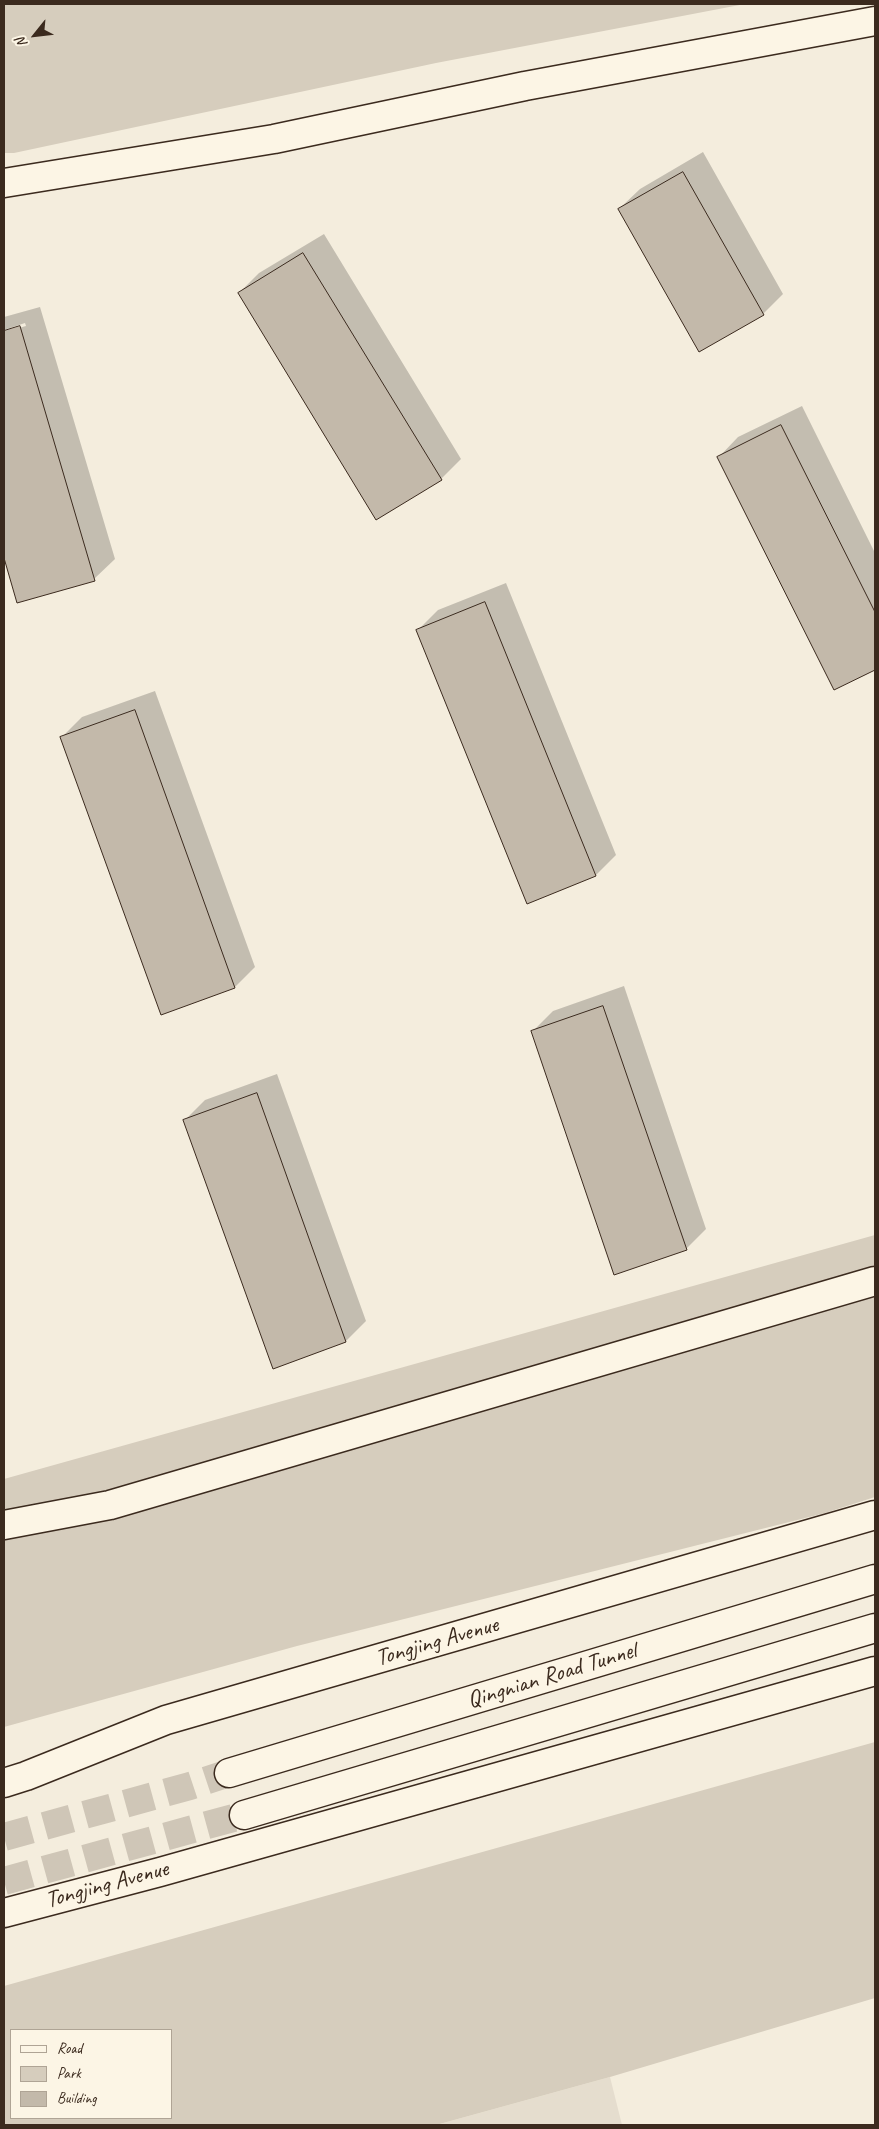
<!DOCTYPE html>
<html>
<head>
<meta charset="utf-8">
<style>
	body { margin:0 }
	#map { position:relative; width:879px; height:2129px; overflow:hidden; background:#f4eddd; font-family:Caveat,sans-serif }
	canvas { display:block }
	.frame { position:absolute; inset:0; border:5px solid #3b2a1e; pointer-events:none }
	.legend { position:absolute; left:10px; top:2029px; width:162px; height:90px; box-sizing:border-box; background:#fcf5e5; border:1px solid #afa495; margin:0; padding:6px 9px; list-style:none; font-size:15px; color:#3b2a1e }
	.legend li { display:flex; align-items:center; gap:10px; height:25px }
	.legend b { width:25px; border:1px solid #afa495 }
	.north { position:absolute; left:10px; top:10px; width:50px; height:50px; -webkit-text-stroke:4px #fcf5e5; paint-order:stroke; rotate:241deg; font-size:14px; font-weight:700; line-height:20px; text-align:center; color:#3b2a1e }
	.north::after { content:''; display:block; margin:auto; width:18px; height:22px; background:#3b2a1e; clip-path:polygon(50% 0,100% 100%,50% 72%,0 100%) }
</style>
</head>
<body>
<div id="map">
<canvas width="879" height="2129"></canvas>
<div class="frame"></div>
<ul class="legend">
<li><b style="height:6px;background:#fcf5e5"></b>Road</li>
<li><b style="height:14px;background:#d6cdbd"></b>Park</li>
<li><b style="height:14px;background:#c3b9aa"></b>Building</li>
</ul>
<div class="north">N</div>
</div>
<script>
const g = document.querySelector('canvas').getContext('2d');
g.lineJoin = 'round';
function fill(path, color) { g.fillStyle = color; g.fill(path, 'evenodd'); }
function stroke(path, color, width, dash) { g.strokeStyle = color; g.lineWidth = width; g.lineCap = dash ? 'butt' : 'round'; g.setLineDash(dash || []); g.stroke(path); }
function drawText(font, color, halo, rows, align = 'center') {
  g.font = font + ' Caveat,sans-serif'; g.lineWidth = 5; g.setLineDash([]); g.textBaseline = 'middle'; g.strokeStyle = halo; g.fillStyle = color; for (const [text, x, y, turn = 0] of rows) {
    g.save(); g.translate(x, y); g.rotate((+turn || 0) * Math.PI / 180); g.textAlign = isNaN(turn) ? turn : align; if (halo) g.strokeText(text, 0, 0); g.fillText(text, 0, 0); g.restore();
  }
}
fill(new Path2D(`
	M 610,2077 L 622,2125 L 436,2125 Z`), '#e5ddce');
fill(new Path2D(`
	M 4,4 L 745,4 L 436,63 L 14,153 L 4,153 Z
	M 875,1235 L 875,1497 L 825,1513 L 297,1646 L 4,1727 L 4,1479 Z
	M 875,1742 L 875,1998 L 610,2077 L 436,2125 L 4,2125 L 4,1986 ZM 11,2030 L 171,2030 L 171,2118 L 11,2118 Z`), '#d6cdbd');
fill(new Path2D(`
	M 703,152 L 783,294 L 763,314 L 619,209 L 640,189 Z
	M 324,234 L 461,459 L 441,479 L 239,293 L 259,273 Z
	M 40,307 L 115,559 L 94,579 L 18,602 L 4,553 L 4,332 L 26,326 L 25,323 L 4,330 L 4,317 Z
	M 802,406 L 875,553 L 875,668 L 835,689 L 718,458 L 738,437 Z
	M 506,583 L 616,855 L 596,875 L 417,631 L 438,610 Z
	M 155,691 L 255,967 L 235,987 L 162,1013 L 62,737 L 82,717 Z
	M 624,986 L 706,1229 L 686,1249 L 533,1031 L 553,1011 Z
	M 277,1074 L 366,1321 L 346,1341 L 185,1120 L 205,1100 Z`), '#0003');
const building = new Path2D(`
	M 683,172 L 764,315 L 699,352 L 618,209 Z
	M 303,253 L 442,480 L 376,520 L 238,293 Z
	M 20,326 L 95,581 L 17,603 L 4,558 L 4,331 Z
	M 781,425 L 875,612 L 875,670 L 834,690 L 717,457 Z
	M 485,602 L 596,876 L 527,904 L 416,630 Z
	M 135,710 L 235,988 L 161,1015 L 60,737 Z
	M 603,1006 L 687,1250 L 614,1275 L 531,1031 Z
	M 257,1093 L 346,1342 L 273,1369 L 183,1120 Z`);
fill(building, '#c3b9aa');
stroke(building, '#3b2a1e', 1);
stroke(new Path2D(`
	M 4,1837 L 190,1786 L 229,1773
	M 4,1881 L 244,1815`), '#cfc6b7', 28, [28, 14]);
const minor = new Path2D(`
	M 4,183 L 274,139 L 525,86 L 875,21
	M 4,1525 L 110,1505 L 875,1281`);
const major = new Path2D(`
	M 4,1783 L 26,1776 L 166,1720 L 875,1515
	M 4,1913 L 160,1872 L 875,1671`);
const highway = new Path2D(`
	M 229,1773 L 875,1579
	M 244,1815 L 875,1628`);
stroke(minor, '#3b2a1e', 31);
stroke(major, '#3b2a1e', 31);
stroke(highway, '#3b2a1e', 31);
stroke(minor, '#fcf5e5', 28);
stroke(major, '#fcf5e5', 28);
stroke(highway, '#fcf5e5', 28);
drawText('24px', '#3b2a1e', '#fcf5e5', [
	["Tongjing Avenue",437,1642,-16],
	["Qingnian Road Tunnel",552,1676,-17],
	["Tongjing Avenue",107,1885,-15]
]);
</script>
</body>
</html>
